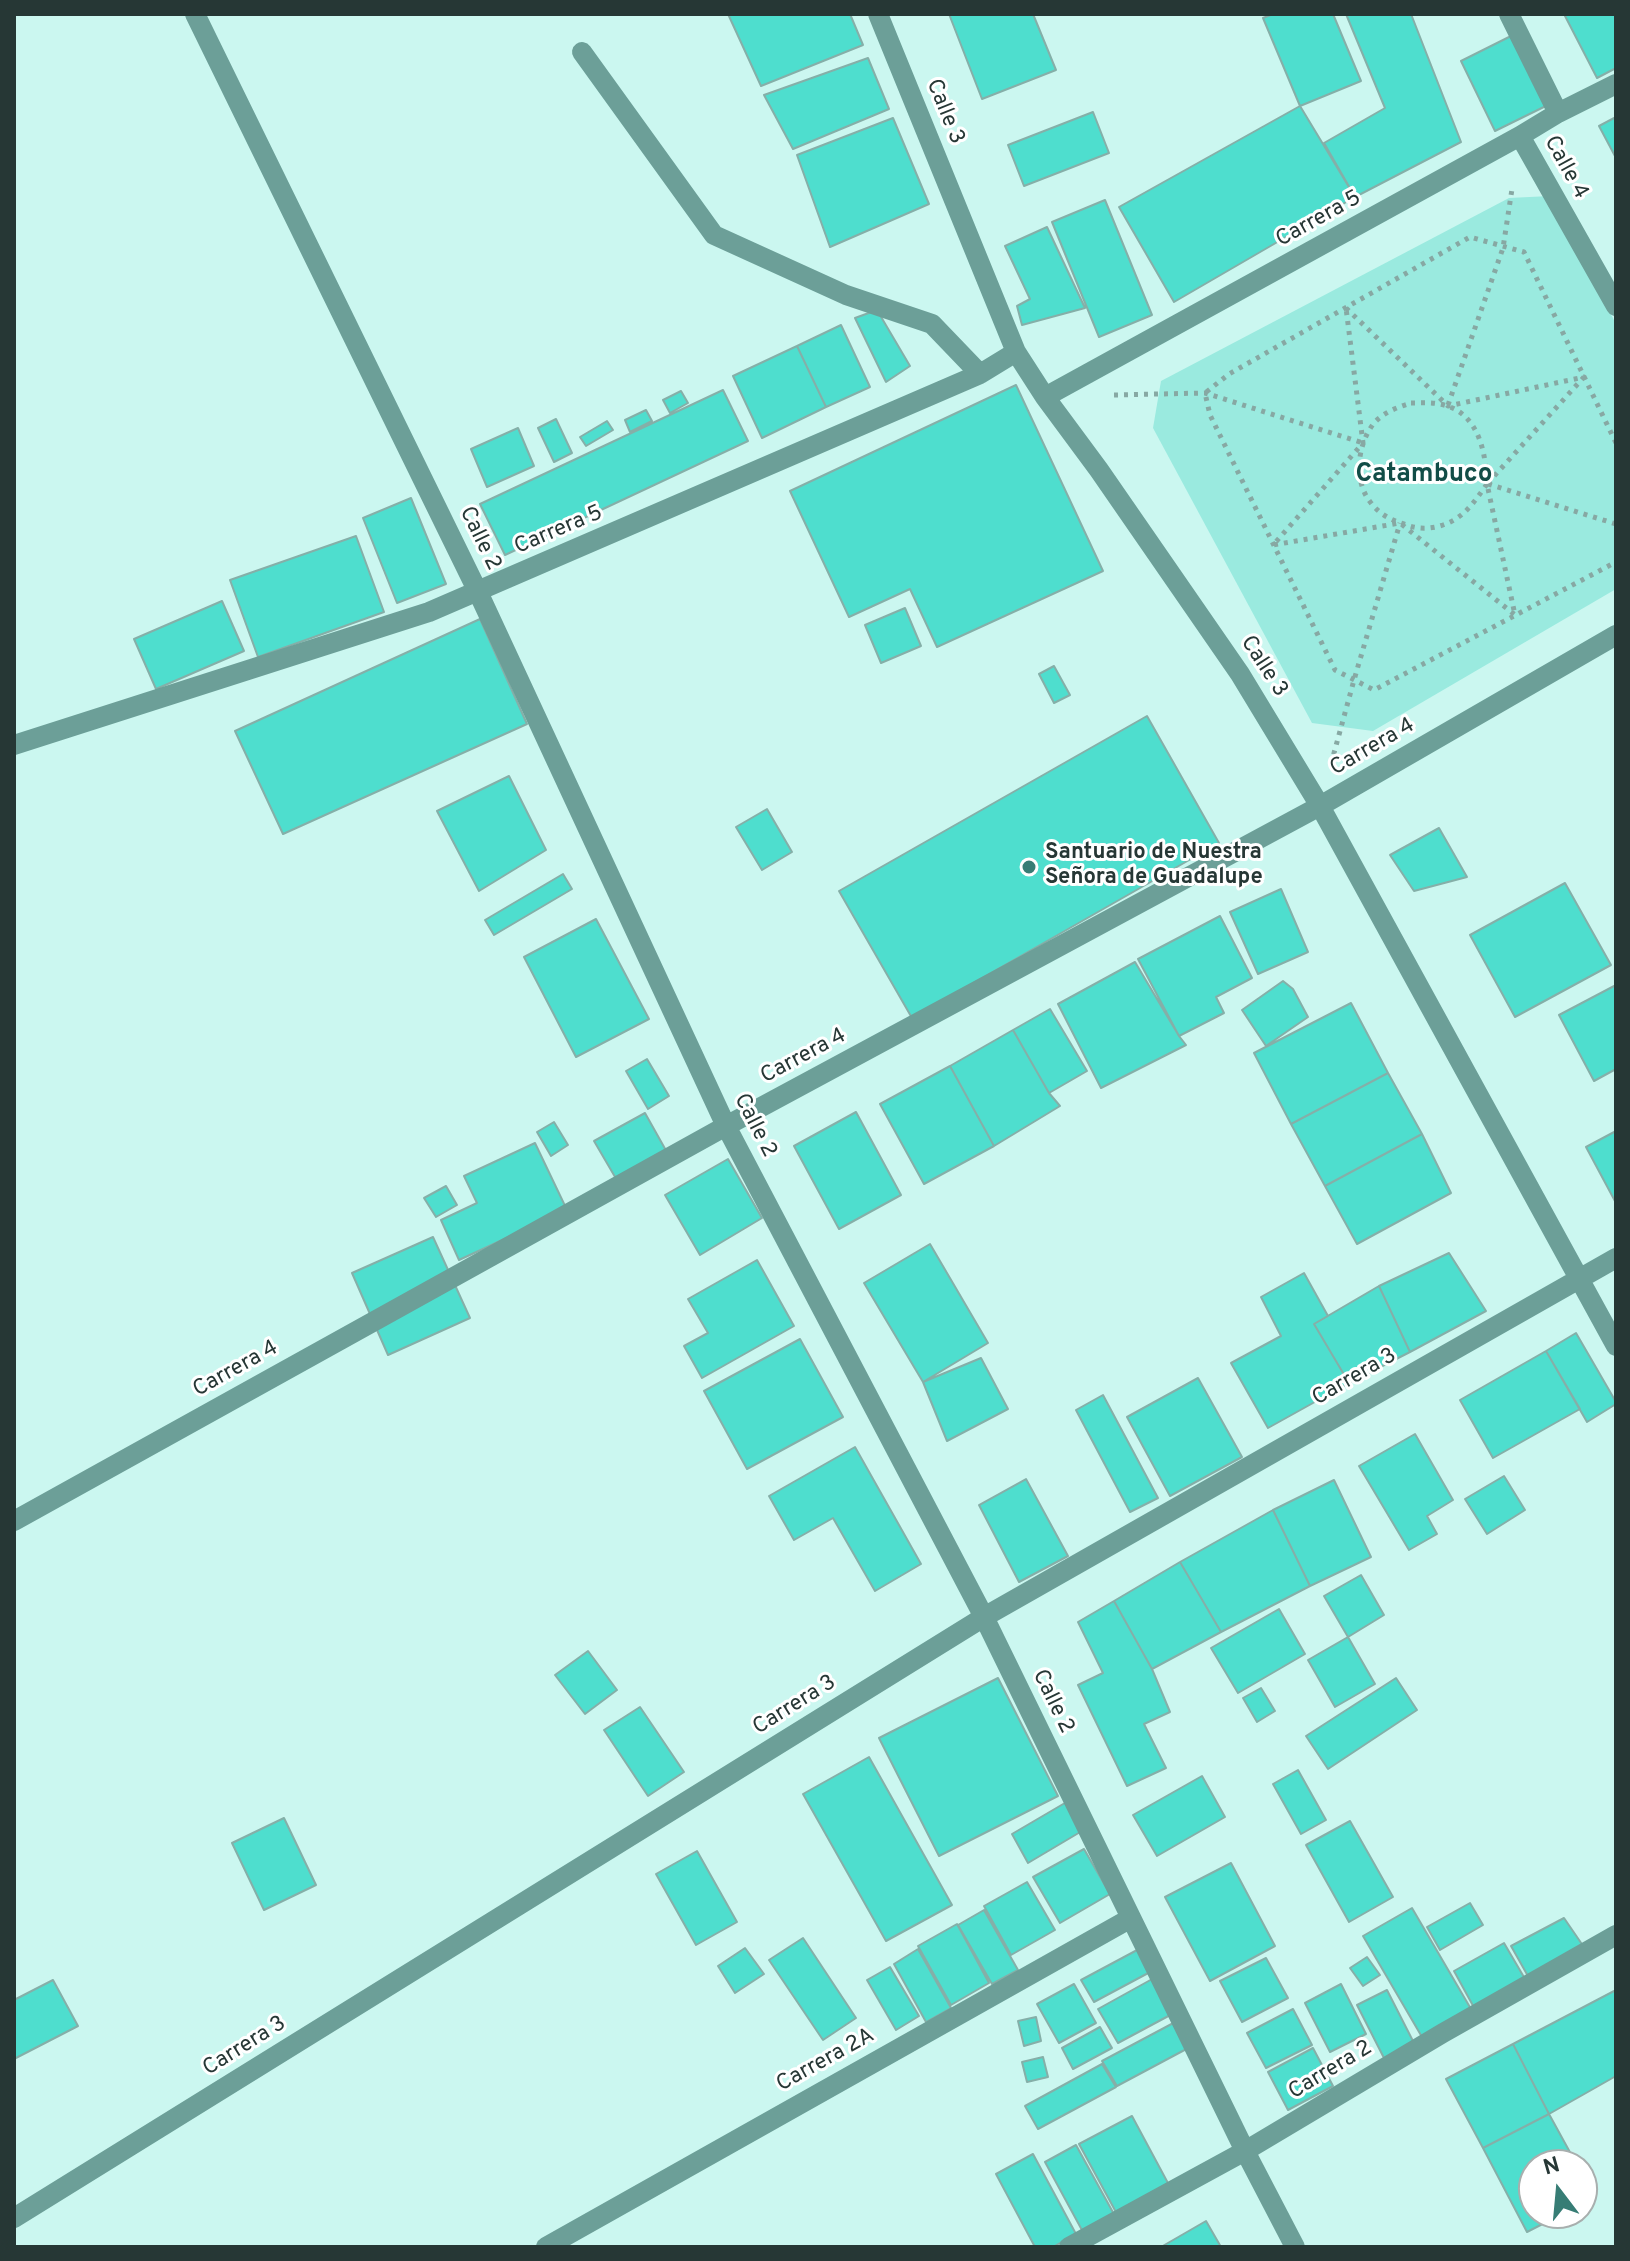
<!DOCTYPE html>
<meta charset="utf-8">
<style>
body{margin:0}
#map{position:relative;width:1630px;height:2261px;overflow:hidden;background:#cbf7f0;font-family:Overpass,sans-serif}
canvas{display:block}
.frame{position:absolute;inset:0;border:16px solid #263735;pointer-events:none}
.north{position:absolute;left:1518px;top:2149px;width:80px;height:80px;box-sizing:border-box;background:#fff;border:2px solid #a8afae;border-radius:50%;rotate:344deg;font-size:22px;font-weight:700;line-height:32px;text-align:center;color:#263735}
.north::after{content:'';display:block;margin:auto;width:28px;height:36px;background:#377d75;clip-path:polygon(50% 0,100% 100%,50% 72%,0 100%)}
</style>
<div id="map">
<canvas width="1630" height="2261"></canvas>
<div class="frame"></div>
<div class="north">N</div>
</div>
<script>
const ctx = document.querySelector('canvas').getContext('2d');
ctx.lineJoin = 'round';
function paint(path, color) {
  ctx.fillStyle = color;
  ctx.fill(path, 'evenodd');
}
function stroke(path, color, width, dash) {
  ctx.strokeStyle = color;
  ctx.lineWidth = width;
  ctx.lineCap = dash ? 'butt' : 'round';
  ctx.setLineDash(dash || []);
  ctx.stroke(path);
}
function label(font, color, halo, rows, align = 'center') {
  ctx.font = font + ' Overpass,sans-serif';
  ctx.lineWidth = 6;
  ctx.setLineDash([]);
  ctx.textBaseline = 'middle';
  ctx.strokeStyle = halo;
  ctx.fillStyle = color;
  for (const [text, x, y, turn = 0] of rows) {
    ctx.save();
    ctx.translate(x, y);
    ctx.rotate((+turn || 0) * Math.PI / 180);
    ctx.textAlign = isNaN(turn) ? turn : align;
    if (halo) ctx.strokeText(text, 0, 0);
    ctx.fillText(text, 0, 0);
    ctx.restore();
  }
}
paint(new Path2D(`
 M1550 196 1616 324V589L1373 731 1312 723 1153 428 1161 381 1509 198Z`), '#9aeadf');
const building = new Path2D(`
 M728 14H850L863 45 761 86Z
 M949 14H1033L1056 70 982 99Z
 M1273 14H1333L1361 81 1300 106 1263 18Z
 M1346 14H1411L1461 142 1355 197 1324 143 1385 108Z
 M1564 14H1616V68L1597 78Z
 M1523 30 1558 100 1495 131 1461 61Z
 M868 58 889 109 793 149 764 95Z
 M1300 106 1355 197 1174 302 1119 207Z
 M1093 112 1109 153 1024 186 1008 145Z
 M1616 117V158L1599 126Z
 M893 118 929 204 830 247 797 155Z
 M1105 200 1152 315 1099 337 1052 222Z
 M1047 227 1085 308 1022 325 1017 306 1030 299 1005 246Z
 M877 310 910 366 886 382 855 318Z
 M841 325 870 387 826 407 797 346Z
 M797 346 826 407 762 438 733 376Z
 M1016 385 1103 571 937 647 910 589 849 617 790 491Z
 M723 390 748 441 505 555 480 504Z
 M681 391 688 403 670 413 663 400Z
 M646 410 652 421 630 432 625 420Z
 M556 419 572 453 554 462 538 428Z
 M607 421 613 430 586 446 580 437Z
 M518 428 534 466 487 487 471 449Z
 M411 498 446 584 397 603 363 518Z
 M356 536 384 612 258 657 230 580Z
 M222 601 244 651 156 689 134 639Z
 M905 608 921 646 881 663 865 625Z
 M480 619 527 724 283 834 235 731Z
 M1054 666 1070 695 1054 703 1039 674Z
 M1147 716 1219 843 912 1018 839 891Z
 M509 776 546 850 479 891 437 811Z
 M767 809 792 852 762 870 736 827Z
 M1439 828 1467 877 1414 891 1390 855Z
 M563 874 572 889 494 935 485 920Z
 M1565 883 1611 965 1515 1017 1470 935Z
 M1281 889 1308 952 1258 974 1230 912Z
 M1220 916 1252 978 1216 997 1224 1013 1179 1036 1138 959Z
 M596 919 649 1019 576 1057 524 957Z
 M1135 962 1179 1036 1186 1045 1101 1088 1058 1004Z
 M1283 981 1293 989 1308 1017 1266 1046 1242 1010Z
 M1616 985V1069L1594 1081 1559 1015Z
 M1351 1003 1388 1073 1291 1124 1254 1053Z
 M1050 1009 1087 1071 1049 1093 1013 1030Z
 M1013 1030 1049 1093 1060 1106 994 1146 950 1066Z
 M647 1059 669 1096 648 1109 626 1071Z
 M950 1066 994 1146 924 1184 880 1104Z
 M1388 1073 1422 1134 1325 1186 1291 1124Z
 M856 1112 901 1195 839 1229 794 1146Z
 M645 1113 668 1154 618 1182 594 1141Z
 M554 1122 568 1145 551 1156 537 1132Z
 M1616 1131V1203L1586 1147Z
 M1422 1134 1451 1193 1357 1244 1325 1186Z
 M535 1143 567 1210 459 1260 441 1220 477 1203 464 1176Z
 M728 1159 762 1218 700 1255 665 1195Z
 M446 1186 457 1205 436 1217 424 1198Z
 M433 1237 470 1318 388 1355 352 1273Z
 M930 1244 988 1343 923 1382 864 1283Z
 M1449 1253 1486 1311 1410 1352 1379 1286Z
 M757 1260 794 1326 702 1378 684 1346 708 1333 688 1299Z
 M1304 1273 1328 1316 1314 1324 1349 1383 1268 1428 1231 1363 1281 1336 1261 1297Z
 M1379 1286 1410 1352 1349 1383 1314 1324Z
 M1576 1333 1616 1402V1404L1587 1422 1546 1351Z
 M800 1339 843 1417 747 1469 704 1391Z
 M1546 1351 1580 1409 1493 1458 1460 1400Z
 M981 1358 1008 1409 947 1441 923 1382Z
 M1198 1378 1242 1457 1170 1496 1127 1417Z
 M1103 1395 1158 1498 1130 1512 1076 1410Z
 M1415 1434 1453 1500 1427 1516 1437 1534 1409 1550 1359 1466Z
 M855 1447 921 1564 875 1591 833 1518 794 1540 769 1496Z
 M1504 1476 1525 1510 1487 1534 1465 1499Z
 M1026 1479 1068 1556 1019 1582 979 1505Z
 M1334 1480 1371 1557 1310 1586 1273 1510Z
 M1273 1510 1310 1586 1221 1632 1180 1562Z
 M1180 1562 1221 1632 1152 1669 1114 1601Z
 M1361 1575 1384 1615 1348 1637 1324 1596Z
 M1114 1601 1152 1669 1170 1712 1144 1724 1166 1768 1127 1786 1078 1685 1103 1673 1078 1622Z
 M1279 1609 1305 1654 1238 1693 1211 1648Z
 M1348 1637 1375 1684 1335 1707 1308 1660Z
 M588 1651 617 1690 585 1714 555 1675Z
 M998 1678 1058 1796 939 1856 879 1738Z
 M1396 1678 1417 1710 1328 1769 1306 1736Z
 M1261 1688 1275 1711 1257 1722 1243 1698Z
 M640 1707 684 1772 648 1796 604 1730Z
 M869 1757 952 1905 886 1941 803 1794Z
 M1298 1770 1326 1820 1301 1834 1273 1784Z
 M1202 1776 1225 1817 1157 1856 1133 1815Z
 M1070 1800 1087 1828 1028 1863 1012 1834Z
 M284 1818 316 1885 264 1910 232 1843Z
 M1350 1821 1393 1897 1349 1922 1306 1845Z
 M1084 1849 1110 1894 1060 1923 1033 1877Z
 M697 1851 737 1922 696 1945 656 1874Z
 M1231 1863 1275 1946 1210 1981 1165 1897Z
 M1027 1882 1055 1930 1011 1955 984 1906Z
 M1470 1903 1483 1925 1440 1950 1427 1927Z
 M1412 1908 1471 2009 1422 2037 1363 1936Z
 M984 1910 1018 1970 992 1984 958 1925Z
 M1564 1918 1588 1953 1533 1985 1511 1946Z
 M957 1924 989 1983 951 2005 918 1946Z
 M803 1938 856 2018 823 2040 769 1960Z
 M1504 1943 1528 1984 1477 2013 1454 1971Z
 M745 1948 764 1974 735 1993 718 1966Z
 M918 1949 951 2008 926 2022 894 1964Z
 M1139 1949 1152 1971 1094 2002 1081 1980Z
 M1367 1957 1380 1975 1363 1986 1350 1968Z
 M1266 1958 1288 1998 1242 2022 1220 1981Z
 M890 1967 919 2016 896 2030 867 1980Z
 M1154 1978 1174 2013 1118 2043 1098 2009Z
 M53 1980 78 2026 14 2059V2000Z
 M1074 1984 1096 2023 1059 2043 1037 2004Z
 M1341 1984 1366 2034 1330 2052 1305 2003Z
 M1387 1990 1415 2045 1385 2060 1357 2005Z
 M1616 1990V2076L1549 2114 1513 2044Z
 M1293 2009 1312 2045 1266 2068 1247 2033Z
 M1036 2017 1041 2041 1024 2046 1018 2021Z
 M1179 2020 1192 2046 1117 2086 1102 2061Z
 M1100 2027 1112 2048 1073 2069 1062 2048Z
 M1513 2044 1549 2114 1483 2148 1446 2079Z
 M1313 2048 1333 2086 1288 2110 1268 2072Z
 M1043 2057 1048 2077 1027 2082 1022 2062Z
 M1102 2064 1116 2087 1038 2129 1025 2106Z
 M1549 2114 1577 2165H1534V2213H1564L1527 2232 1483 2148Z
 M1132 2116 1169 2185 1117 2214 1079 2144Z
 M1076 2145 1115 2216 1083 2232 1045 2162Z
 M1033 2154 1076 2234 1053 2247H1035L996 2174Z
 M1582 2175 1594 2197 1582 2204Z
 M1206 2221 1221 2247H1161Z`);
paint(building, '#4edece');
stroke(building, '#85afa8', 2);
stroke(new Path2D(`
 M1346 308 1448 406 1584 377 1487 484 1515 615 1400 523 1273 545 1363 443Z
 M1114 395 1205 393 1363 443
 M1411 403C1422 403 1433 402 1444 405 1479 414 1486 453 1487 484 1477 498 1469 511 1454 520 1440 528 1422 531 1407 525 1393 521 1380 515 1371 503 1353 481 1357 445 1374 423 1384 412 1398 407 1411 403Z
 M1448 405 1503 248 1512 189
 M1616 443 1524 252 1470 237 1229 374 1205 393 1210 415 1335 670 1374 690 1616 562
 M1488 484 1616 524
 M1331 764 1354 680 1400 523`), '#87a8a3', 5, [4, 6]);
stroke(new Path2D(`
 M195 14 478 592 726 1126 984 1617 1245 2151 1295 2247
 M878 14 1016 352 1045 397 1099 470 1240 674 1320 806 1616 1346
 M1509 14 1558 113
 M582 52 714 235 846 295 932 324 980 374
 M1520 136 1616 306
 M1045 397 1520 136 1558 113 1616 84
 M14 745 429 612 980 374 1016 352
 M14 1521 726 1126 1320 806 1616 635
 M14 2218 984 1617 1616 1258
 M546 2247 1131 1918
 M1069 2247 1245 2151 1443 2033 1616 1935`), '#6c9f98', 20);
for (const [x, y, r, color] of [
 [1029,867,8,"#377d75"]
]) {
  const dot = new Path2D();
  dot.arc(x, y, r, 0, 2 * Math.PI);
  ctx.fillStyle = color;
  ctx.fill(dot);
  stroke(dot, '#fff', 3);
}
label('22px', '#263735', '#fff', [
 ["Calle 3",944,112,68],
 ["Calle 4",1565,168,61],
 ["Carrera 5",1319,220,-29],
 ["Carrera 5",559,531,-23],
 ["Calle 2",479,539,64],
 ["Calle 3",1263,667,57],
 ["Carrera 4",1373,748,-30],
 ["Carrera 4",804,1057,-28],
 ["Calle 2",754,1126,63],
 ["Carrera 4",236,1370,-29],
 ["Carrera 3",1355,1378,-30],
 ["Calle 2",1052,1702,64],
 ["Carrera 3",795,1706,-32],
 ["Carrera 3",245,2047,-32],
 ["Carrera 2A",826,2061,-29],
 ["Carrera 2",1331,2071,-31]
]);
label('bold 22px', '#263735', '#fff', [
 ["Santuario de Nuestra",1045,854],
 ["Señora de Guadalupe",1045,879]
], 'left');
label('bold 26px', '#124d47', '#fff', [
 ["Catambuco",1424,476]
]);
</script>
